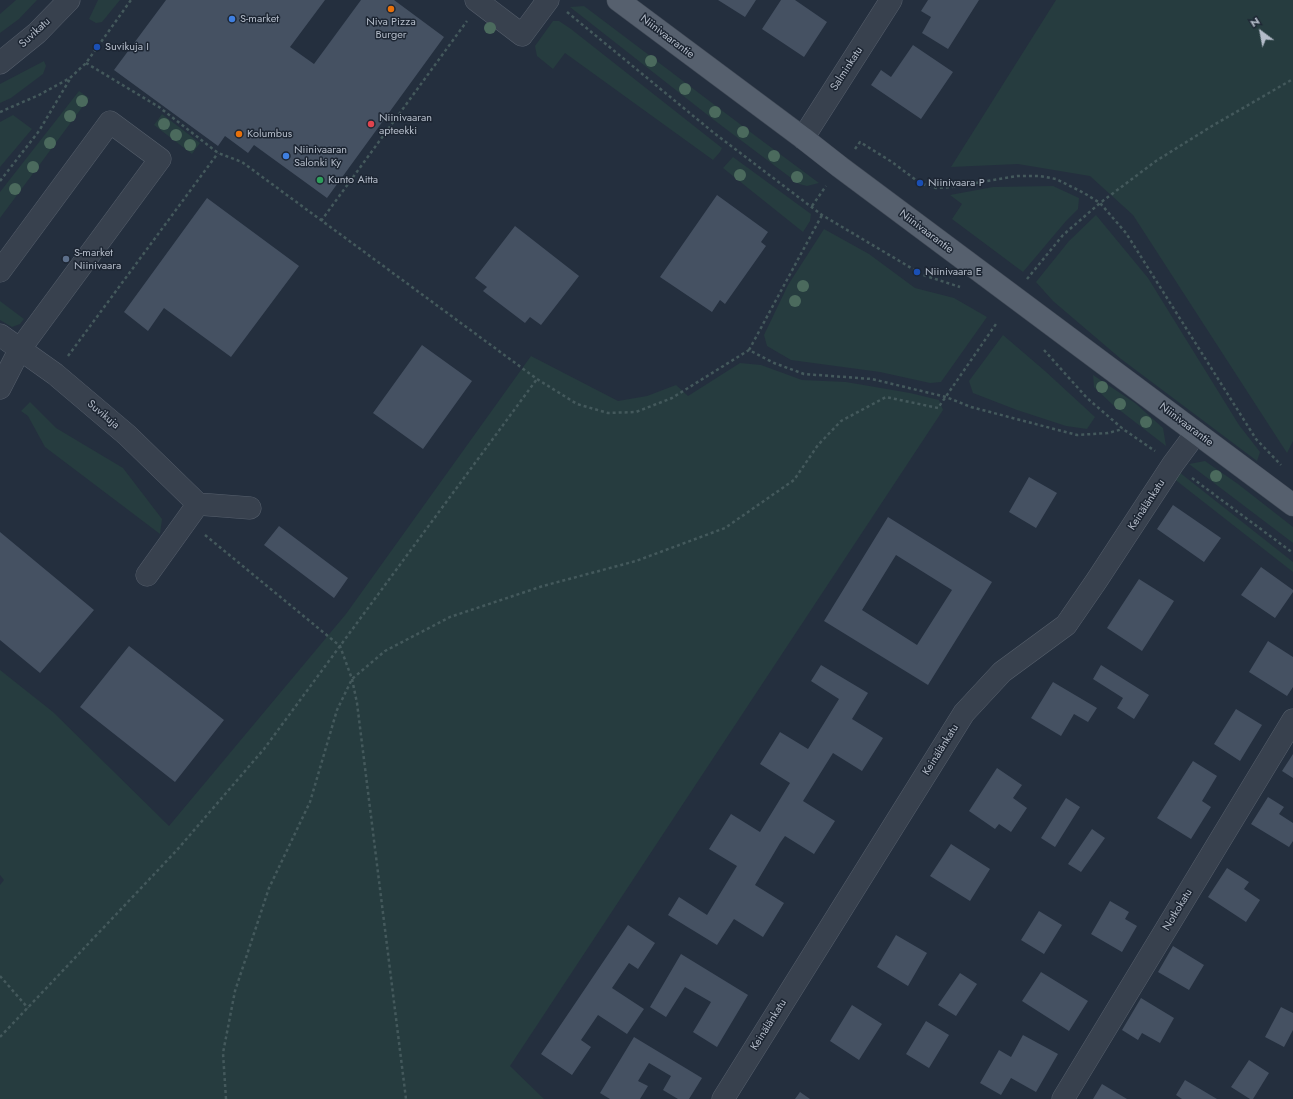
<!DOCTYPE html>
<meta charset="utf-8">
<style>
body{margin:0}
#map{position:relative;width:1293px;height:1099px;overflow:hidden;background:#242f3e;font-family:Jost,sans-serif}
canvas{display:block}
.north{position:absolute;left:1241px;top:12px;width:40px;height:40px;-webkit-text-stroke:3px #1d2633;paint-order:stroke;rotate:328deg;font-size:11px;font-weight:700;line-height:16px;text-align:center;color:#b4bcc9}
.north::after{content:'';display:block;margin:auto;width:14px;height:18px;background:#b4bcc9;clip-path:polygon(50% 0,100% 100%,50% 72%,0 100%)}
</style>
<div id="map">
<canvas width="1293" height="1099"></canvas>
<div class="north">N</div>
</div>
<script>
const ctx = document.querySelector('canvas').getContext('2d');
ctx.lineJoin = 'round';
function paint(path, color) {
  ctx.fillStyle = color;
  ctx.fill(path, 'evenodd');
}
function stroke(path, color, width, dash) {
  ctx.strokeStyle = color;
  ctx.lineWidth = width;
  ctx.lineCap = dash ? 'butt' : 'round';
  ctx.setLineDash(dash || []);
  ctx.stroke(path);
}
function label(font, color, halo, rows, align = 'center') {
  ctx.font = font + ' Jost,sans-serif';
  ctx.lineWidth = 3;
  ctx.setLineDash([]);
  ctx.textBaseline = 'middle';
  ctx.strokeStyle = halo;
  ctx.fillStyle = color;
  for (const [text, x, y, turn = 0] of rows) {
    ctx.save();
    ctx.translate(x, y);
    ctx.rotate((+turn || 0) * Math.PI / 180);
    ctx.textAlign = isNaN(turn) ? turn : align;
    if (halo) ctx.strokeText(text, 0, 0);
    ctx.fillText(text, 0, 0);
    ctx.restore();
  }
}
paint(new Path2D(`
 M16 0H37L19 19 0 33V14Z
 M98 0H120L102 22 96 23 89 19Z
 M1056 0H1293V441L1287 453 1133 215 1090 176 1018 164 951 167Z
 M584 6C663 65 740 125 819 183L807 186 799 184 714 120 570 7Z
 M553 21H559L571 29 722 148 720 152 713 160 565 53 553 69 537 56 535 46Z
 M44 61 46 66 43 74 11 98 0 103V84Z
 M79 91 89 98 0 218V192Z
 M162 114 200 143 192 154 154 125Z
 M13 115 32 129 0 167V122Z
 M733 157 811 214 810 221 803 232 723 168Z
 M1053 186 1079 198 1078 209 1066 221 1023 272 952 219 962 204 950 195 993 187Z
 M1096 215 1148 278 1239 425 1260 452 1257 461 1121 359 1053 301 1036 282 1069 241Z
 M824 229 869 254 915 288 954 298 987 317 941 382 930 383 880 372 791 360 767 346 764 335 788 285Z
 M0 301 24 319 20 324 12 327 0 320Z
 M1003 335 1045 371 1095 417 1087 429 1066 426 1017 410 973 393 969 381Z
 M531 356 618 401 647 396 676 385 688 396 740 363 761 365 802 380 846 382 910 393 939 400 943 410 510 1066 544 1099H0V885L4 880 0 875V670L53 712 169 826 346 614Z
 M1093 375 1135 403 1163 428 1166 446 1113 405 1094 387Z
 M30 402 56 428 123 468 162 519 160 534 45 447 28 416 21 411Z
 M1205 461 1238 484 1293 527V543L1189 464Z
 M1179 472 1293 562V572L1173 478Z`), '#263c3f');
paint(new Path2D(`
 M166 0H325L290 47 314 64 361 0H394L444 37 327 198 254 145 248 153 225 136 218 146 114 70Z
 M718 0H756L745 17Z
 M781 0H795L827 22 804 57 762 29Z
 M928 0H979L948 49 922 33 931 17 921 11Z
 M913 45 953 72 921 119 871 85 881 70 891 77Z
 M717 195 768 232 761 242 766 246 725 304 720 300 712 312 660 277Z
 M207 198 299 266 231 357 164 308 148 331 124 312Z
 M515 226 579 276 541 325 530 317 525 323 483 291 487 287 475 278Z
 M422 345 472 381 423 449 373 413Z
 M1029 477 1057 493 1036 528 1009 512Z
 M1173 505 1221 538 1204 562 1157 529Z
 M888 517 992 582 928 685 824 621ZM896 555 952 590 917 645 862 610Z
 M279 526 348 578 334 598 264 545Z
 M0 532 94 610 40 673 0 640Z
 M1261 567 1293 590V592L1275 618 1241 595Z
 M1139 579 1174 601 1142 651 1107 628Z
 M1268 641 1293 657V687L1287 696 1249 672Z
 M129 646 224 720 175 782 80 707Z
 M821 665 868 693 852 719 883 738 862 771 833 753 803 801 835 821 814 854 785 836 780 843 755 885 784 903 763 937 734 919 717 945 668 915 679 897 707 915 737 866 709 849 731 814 760 832 790 783 760 764 780 732 808 749 839 699 811 681Z
 M1101 665 1149 695 1134 719 1117 708 1123 698 1093 679Z
 M1053 682 1097 708 1088 722 1074 714 1061 736 1031 718Z
 M1236 709 1262 725 1240 761 1214 744Z
 M1293 754V778L1282 771Z
 M1193 761 1217 776 1202 801 1211 807 1191 839 1157 818Z
 M997 768 1022 785 1013 798 1027 808 1011 832 999 824 995 829 969 811Z
 M1268 797 1284 807 1279 814 1293 823V841L1289 847 1251 824Z
 M1066 798 1080 807 1055 847 1041 838Z
 M1092 829 1105 838 1081 872 1068 864Z
 M951 844 990 869 970 901 930 876Z
 M1227 868 1249 882 1244 889 1260 900 1246 922 1208 897Z
 M1110 901 1129 912 1125 919 1137 926 1122 952 1091 934Z
 M1039 911 1062 925 1044 954 1021 940Z
 M628 925 655 943 638 969 629 963 612 988 644 1009 627 1034 598 1015 581 1040 591 1047 572 1075 541 1054Z
 M896 935 927 953 908 986 877 967Z
 M1173 946 1204 965 1189 990 1158 972Z
 M681 954 748 995 717 1047 693 1032 711 1002 685 987 666 1017 650 1007Z
 M1041 972 1088 1001 1069 1031 1022 1001Z
 M960 973 977 984 956 1016 938 1005Z
 M1141 998 1174 1018 1160 1043 1142 1033 1138 1040 1122 1030Z
 M852 1005 882 1024 859 1060 830 1041Z
 M1281 1007 1293 1013V1030L1284 1047 1265 1037Z
 M926 1021 949 1035 929 1068 906 1054Z
 M1023 1035 1058 1054 1036 1092 1011 1078 1001 1095 980 1083 999 1050 1011 1057Z
 M634 1037 702 1078 689 1099H678L663 1090 671 1076 649 1063 638 1081 648 1086 640 1099H610L600 1093Z
 M1249 1060 1269 1073 1253 1099H1250L1231 1087Z
 M1185 1080 1217 1099H1182L1176 1095Z
 M1102 1084 1127 1099H1093Z
 M800 1092 810 1099H795Z`), '#455162');
const minor = new Path2D(`
 M476 0 522 35 548 0
 M0 63 37 33 69 0
 M803 138 891 0
 M0 271 110 122 160 159 20 349 0 388
 M0 335 55 374 127 435 198 504
 M198 504 250 508
 M147 575 198 504
 M723 1099 964 713 1002 672 1066 625 1097 580 1173 464 1196 433
 M1063 1099 1293 720`);
const major = new Path2D(`
 M618 0 803 138 840 167 1293 505`);
stroke(minor, '#565f6c', 23);
stroke(major, '#414a57', 23);
stroke(new Path2D(`
 M567 12 714 133 822 215 923 275 960 287
 M86 63 159 107 218 153 242 162 537 379 577 404 608 413 636 412 672 398 749 350 774 363 804 374 872 379 946 397 971 407 1077 435 1108 433 1123 429
 M0 112 39 95 70 78 86 63 131 0
 M855 149 860 142 892 162 920 183 936 188 952 187 1017 176H1040L1056 179 1084 193 1100 203 1126 233 1256 439 1281 465
 M0 181 39 131 70 79
 M812 206 826 186
 M321 221 467 21
 M1027 279 1063 235 1100 203 1156 161 1212 126 1293 79
 M749 350 822 215
 M1044 350 1087 398 1123 429 1155 451
 M68 356 218 153
 M1192 478 1293 553
 M205 535 340 646 352 679 357 703 406 1099
 M0 976 28 1008
 M0 1037 177 850 264 749 537 379
 M226 1099 223 1053 235 991 269 888 310 802 337 710 352 679 385 651 450 617 543 586 636 561 725 528 794 480 818 445 841 421 886 397 938 408 996 324`), '#44595c', 2.5, [3, 3]);
stroke(minor, '#38414e', 22);
stroke(major, '#56606e', 22);
ctx.fillStyle = '#4b6a5d';
for (const [x, y] of [
 [490,28],
 [651,61],
 [685,89],
 [82,101],
 [715,112],
 [70,116],
 [164,124],
 [743,132],
 [176,135],
 [50,143],
 [190,145],
 [774,156],
 [33,167],
 [740,175],
 [797,177],
 [15,189],
 [803,286],
 [795,301],
 [1102,387],
 [1120,404],
 [1146,422],
 [1216,476]
]) {
  ctx.beginPath();
  ctx.arc(x, y, 6, 0, 2 * Math.PI);
  ctx.fill();
}
for (const [x, y, r, color] of [
 [391,9,4,"#e8710a"],
 [232,19,4,"#3f7fe0"],
 [97,47,4,"#1a4fb4"],
 [371,124,4,"#e0444e"],
 [239,134,4,"#e8710a"],
 [286,156,4,"#3f7fe0"],
 [320,180,4,"#2e9e5b"],
 [920,183,4,"#1a4fb4"],
 [66,259,4,"#5c6f8a"],
 [917,272,4,"#1a4fb4"]
]) {
  const dot = new Path2D();
  dot.arc(x, y, r, 0, 2 * Math.PI);
  ctx.fillStyle = color;
  ctx.fill(dot);
  stroke(dot, '#1d2633', 1.5);
}
label('11px', '#b4bcc9', '#1d2633', [
 ["S-market",240,19],
 ["Niva Pizza",391,22,"center"],
 ["Burger",391,35,"center"],
 ["Suvikuja I",105,47],
 ["Niinivaaran",379,118],
 ["apteekki",379,131],
 ["Kolumbus",247,134],
 ["Niinivaaran",294,150],
 ["Salonki Ky",294,163],
 ["Kunto Aitta",328,180],
 ["Niinivaara P",928,183],
 ["S-market",74,253],
 ["Niinivaara",74,266],
 ["Niinivaara E",925,272]
], 'left');
label('11px', '#b4bcc9', '#1d2633', [
 ["Suvikatu",35,33,-43],
 ["Niinivaarantie",667,37,37],
 ["Salminkatu",847,69,-57],
 ["Niinivaarantie",926,232,37],
 ["Suvikuja",103,415,40],
 ["Niinivaarantie",1186,425,37],
 ["Keinälänkatu",1147,505,-57],
 ["Keinälänkatu",941,750,-58],
 ["Notkokatu",1178,910,-59],
 ["Keinälänkatu",769,1025,-58]
]);
</script>
